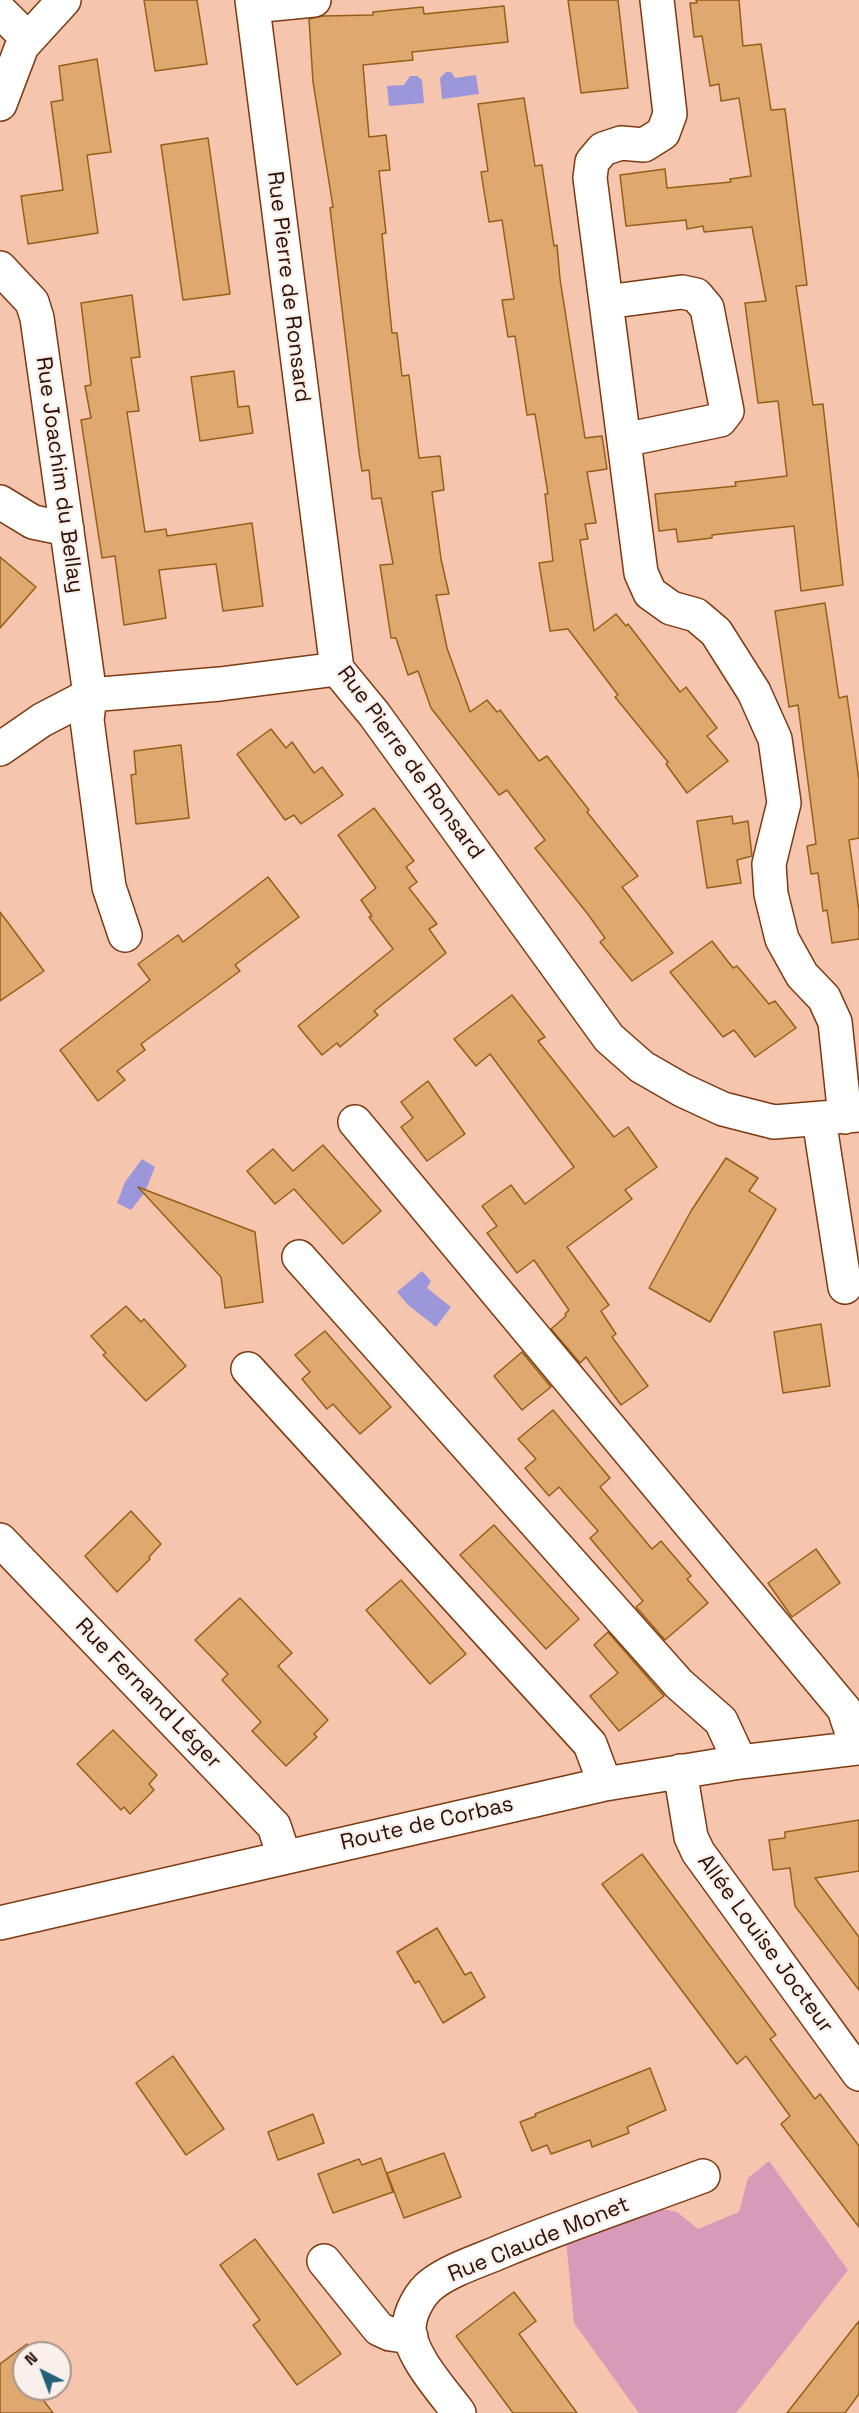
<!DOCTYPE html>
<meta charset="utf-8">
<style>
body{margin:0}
#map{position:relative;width:859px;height:2413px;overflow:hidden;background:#f6c5ae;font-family:"Space Grotesk",sans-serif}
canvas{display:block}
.north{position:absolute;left:12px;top:2341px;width:60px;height:60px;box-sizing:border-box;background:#f9f0ec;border:2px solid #a7968e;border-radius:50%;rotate:318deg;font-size:16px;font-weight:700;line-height:24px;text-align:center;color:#2c0f02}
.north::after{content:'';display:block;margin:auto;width:21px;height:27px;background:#256179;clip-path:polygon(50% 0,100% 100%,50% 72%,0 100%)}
</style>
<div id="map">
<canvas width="859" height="2413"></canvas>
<div class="north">N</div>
</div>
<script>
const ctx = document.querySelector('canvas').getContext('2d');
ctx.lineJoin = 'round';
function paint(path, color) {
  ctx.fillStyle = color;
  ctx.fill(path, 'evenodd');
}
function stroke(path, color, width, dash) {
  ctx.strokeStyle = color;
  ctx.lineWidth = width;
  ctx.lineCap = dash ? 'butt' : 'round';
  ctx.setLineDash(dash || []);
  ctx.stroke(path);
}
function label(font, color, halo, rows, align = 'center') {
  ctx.font = font + ' "Space Grotesk",sans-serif';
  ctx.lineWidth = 4.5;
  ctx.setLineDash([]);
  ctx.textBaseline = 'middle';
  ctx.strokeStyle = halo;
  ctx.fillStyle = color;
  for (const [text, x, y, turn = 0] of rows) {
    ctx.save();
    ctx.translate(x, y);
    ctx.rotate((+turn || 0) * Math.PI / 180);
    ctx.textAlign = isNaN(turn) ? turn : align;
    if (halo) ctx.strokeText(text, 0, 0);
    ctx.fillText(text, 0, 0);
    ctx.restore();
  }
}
paint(new Path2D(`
 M769 2161 848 2270 736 2413H639L574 2323 566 2240 652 2207 677 2212 698 2229 739 2212 748 2178Z`), '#d89ab9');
paint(new Path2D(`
 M446 72H451L455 78 476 75 479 94 442 99 440 78Z
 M410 76H417L422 80 424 103 389 106 387 86 404 85Z
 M142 1159 155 1167 145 1192 131 1210 117 1203 125 1182Z
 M422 1271 431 1281 427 1288 451 1307 436 1327 408 1305 397 1292Z`), '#9c96da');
const building = new Path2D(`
 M144 0H197L207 64 155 71Z
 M568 0H618L628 88 581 93Z
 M696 0H739L743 46 761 44 771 110 785 109 807 285 796 286 813 405 823 404 843 585 801 591 794 526 712 535V538L678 542 676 529 659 531 655 494 736 486 735 482 787 476 778 401 758 403 749 335 745 303 766 301 752 227 704 232 703 226 687 229 686 220 626 226 620 175 665 169 667 188 731 182 730 179 751 176 739 98 721 101 719 84 710 86 702 36 694 37 690 3H697Z
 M504 6 508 42 412 52 413 60 363 65 369 137 386 135 390 170 379 171 386 233 382 234 392 333H397L402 376 409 375 419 458 440 456 444 490 432 492 441 559 449 594 436 595 447 648 470 712 487 700 497 712 500 710 539 761 547 756 589 810 587 812 638 876 622 887 673 953 632 981 600 942 605 938 587 913 535 848 545 840 507 790 499 795 431 708 418 671 408 675 396 638H391L380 565 393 564 381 498 372 499 369 470 362 471 359 452 330 208 333 207 313 82 309 19 322 16 373 15V12L423 7 424 14Z
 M97 59 111 152 87 155 98 233 28 244 21 196 63 190 51 102 63 100 59 66Z
 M524 98 535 166 542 165 554 246 557 245 560 279 585 438 602 436 607 469 587 472 596 523 585 524 588 539 580 540 594 631 616 614 626 626 628 624 680 692 686 687 717 728 707 736 728 761 687 793 666 764 668 762 615 697 618 695 568 629 550 631 539 563 553 561 545 494H548L535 414 527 415 515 336 508 337 502 300 514 299 502 220 489 222 481 172 488 171 478 104Z
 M208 138 230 294 183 300 161 145Z
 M132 295 140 357 131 358 139 411 127 412 145 532 166 529 167 536 252 523 263 606 223 611 216 564 159 570 166 618 124 625 115 556 102 558 81 420 91 418 85 386 91 385 81 303Z
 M234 371 238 407 249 406 253 433 200 441 191 377Z
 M0 557 36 587 0 628Z
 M825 603 839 698 847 696 859 780V838L849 840 859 911V939L832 943 827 910 823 911 818 873 811 874 807 846 816 844 798 705 789 707 775 611Z
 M271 729 286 748 292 742 314 773 322 767 343 795 301 824 294 815 285 820 237 754Z
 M181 745 189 818 136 824 131 775 136 774 134 751Z
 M374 808 414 861 406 867 417 882 409 888 437 924 429 929 446 953 374 1011 378 1015 340 1047 337 1043 322 1055 298 1026 393 949 369 917 372 916 361 900 376 888 338 835Z
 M732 816 733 824 748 821 752 856 737 860 741 883 707 888 697 821Z
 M268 877 299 917 235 965 240 971 141 1044 145 1050 117 1071 125 1080 98 1101 60 1050 150 980 138 964 178 935 183 942Z
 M0 912 44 971 0 1001Z
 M712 941 733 968 737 966 769 1004 775 1001 796 1028 755 1057 734 1030 723 1037 670 972Z
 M512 995 545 1037 538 1041 614 1137 628 1127 657 1167 625 1190 632 1199 567 1247 609 1305 601 1311 616 1334 612 1337 648 1386 621 1405 586 1357 580 1363 551 1329 566 1316 565 1314 569 1310 534 1260 517 1273 487 1233 497 1226 482 1206 511 1185 525 1204 574 1167 490 1054 476 1066 454 1039Z
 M428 1081 465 1134 427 1161 401 1127 413 1118 401 1102Z
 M323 1145 381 1211 343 1244 294 1189 275 1204 247 1171 273 1149 293 1171Z
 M726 1158 758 1178 749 1191 776 1209 710 1322 649 1288 691 1211Z
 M138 1187 255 1232 263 1302 225 1308 221 1277Z
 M126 1306 141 1322 144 1319 186 1366 146 1401 103 1355 106 1353 91 1336Z
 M821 1324 830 1386 783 1393 774 1332Z
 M325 1331 391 1407 360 1434 333 1404 327 1409 302 1379 310 1372 295 1355Z
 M522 1352 551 1387 522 1410 494 1376Z
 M553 1410 610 1478 600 1487 652 1549 661 1541 691 1576 687 1579 708 1603 665 1640 636 1607 643 1601 590 1538 598 1531 559 1487 549 1496 525 1468 536 1459 518 1439Z
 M131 1511 161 1544 149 1557 150 1559 117 1592 85 1556Z
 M494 1525 579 1619 546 1649 460 1555Z
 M816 1549 840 1583 792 1617 768 1583Z
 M401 1580 466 1654 430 1684 366 1610Z
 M240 1598 292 1653 278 1666 328 1720 314 1734 317 1737 286 1766 252 1731 261 1722 222 1680 228 1674 195 1640Z
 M608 1632 664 1696 619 1731 590 1696 618 1673 594 1645Z
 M113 1730 157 1775 149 1784 154 1790 130 1814 124 1807 121 1810 77 1764Z
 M859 1820V1871L815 1878 859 1937V1990L795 1906 790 1868 773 1870 769 1840 785 1838V1832Z
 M642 1854 776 2035 770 2039 815 2099 820 2094 859 2146V2227L781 2124 790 2116 746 2056 737 2064 602 1884Z
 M437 1928 465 1975 471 1972 485 1997 443 2023 419 1981 415 1983 397 1952Z
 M173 2056 224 2129 186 2155 136 2083Z
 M650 2068 666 2110 627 2127 629 2133 592 2147 590 2140 551 2154 547 2145 532 2151 520 2122 536 2116 535 2114Z
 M313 2114 324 2143 278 2160 268 2132Z
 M444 2153 461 2197 404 2218 387 2173Z
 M381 2158 393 2192 333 2213 318 2174 359 2159 362 2165Z
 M255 2239 341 2354 297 2385 253 2325 260 2320 220 2265Z
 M514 2292 536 2321 519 2334 577 2413H513L456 2336Z
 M859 2321V2394L845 2413H787Z
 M27 2344 34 2353H24V2389H51L41 2397 53 2413H0V2364Z`);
paint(building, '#dfa86e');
stroke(building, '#955f18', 1.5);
const minor = new Path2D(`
 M252 0 337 669 374 714 609 1038 642 1067 682 1090 723 1109 774 1122 859 1115
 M657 0 670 114 663 133 644 145 621 143 603 149 592 162 590 178 641 573 650 593 671 608 696 615 716 632 754 692 775 739 784 803 769 864 771 894 782 939 802 975 824 998 835 1022 845 1117
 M253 6 314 0
 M0 11 28 39
 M0 104 22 46 64 0
 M0 268 32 302 37 318 90 695 87 720 109 887 125 935
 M606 302 682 292 696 295 707 308 727 411 720 420 624 440
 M0 502 33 522 67 529
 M0 749 42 720 90 695 220 684 337 669
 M819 1119 845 1287
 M355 1122 844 1709 857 1748
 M299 1257 679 1684 721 1721 740 1762
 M248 1369 590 1744 605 1784
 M0 1540 274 1826 284 1856
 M680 1771 691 1837 698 1852 859 2074
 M0 1923 605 1784 740 1762 859 1748
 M324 2261 379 2329 390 2334 411 2337
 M459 2413C443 2391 409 2355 409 2327 410 2312 420 2293 432 2284 452 2269 479 2261 502 2251 568 2224 636 2201 703 2176`);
stroke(minor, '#7d3a10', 36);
stroke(minor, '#fff', 33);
label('22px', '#2c0f02', '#f9f0ec', [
 ["Rue Pierre de Ronsard",288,287,83],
 ["Rue Joachim du Bellay",59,475,82],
 ["Rue Pierre de Ronsard",410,763,54],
 ["Rue Fernand Léger",148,1694,46],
 ["Route de Corbas",427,1824,-13],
 ["Allée Louise Jocteur",765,1944,54],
 ["Rue Claude Monet",539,2240,-22]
]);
</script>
